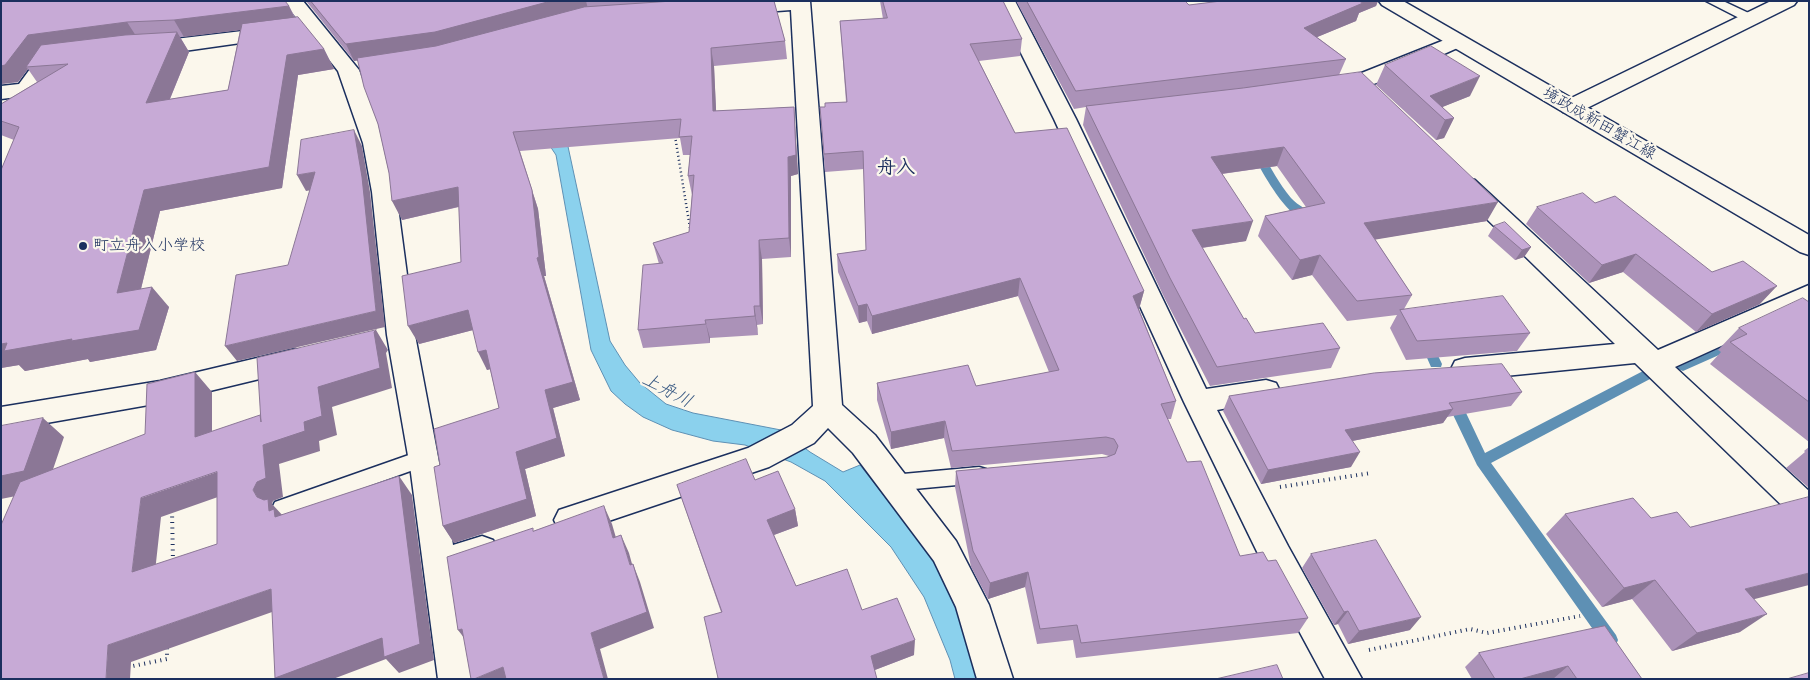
<!DOCTYPE html>
<meta charset="utf-8">
<style>
body{margin:0}
#map{position:relative;width:1810px;height:680px;overflow:hidden;background:#fbf7ec;font-family:Sriracha,sans-serif}
canvas{display:block}
.frame{position:absolute;inset:0;border:2px solid #1b2f5e;pointer-events:none}
</style>
<div id="map">
<canvas width="1810" height="680"></canvas>
<div class="frame"></div>
</div>
<script>
const ctx = document.querySelector('canvas').getContext('2d');
ctx.lineJoin = 'round';
function paint(path, color) {
  ctx.fillStyle = color;
  ctx.fill(path, 'evenodd');
}
function stroke(path, color, width, dash) {
  ctx.strokeStyle = color;
  ctx.lineWidth = width;
  ctx.lineCap = dash ? 'butt' : 'round';
  ctx.setLineDash(dash || []);
  ctx.stroke(path);
}
function label(font, color, halo, rows, align = 'center') {
  ctx.font = font + ' Sriracha,"Klee One",sans-serif';
  ctx.lineWidth = 4.5;
  ctx.setLineDash([]);
  ctx.textBaseline = 'middle';
  ctx.strokeStyle = halo;
  ctx.fillStyle = color;
  for (const [text, x, y, turn = 0] of rows) {
    ctx.save();
    ctx.translate(x, y);
    ctx.rotate((+turn || 0) * Math.PI / 180);
    ctx.textAlign = isNaN(turn) ? turn : align;
    if (halo) ctx.strokeText(text, 0, 0);
    ctx.fillText(text, 0, 0);
    ctx.restore();
  }
}
const water = new Path2D(`
 M564 128 610 341 625 365 640 383 666 404 693 413 781 430 810 452 843 472 860 465 931 556 962 609 982 679H955L950 660 924 597 891 547 825 481 791 462 745 445 713 441 672 430 643 417 625 404 611 391 591 350 556 155 548 143Z`);
paint(water, '#8bd1ed');
stroke(water, '#5e90b4', 1);
paint(new Path2D(`
 M1257 151 1261 152C1271 167 1279 184 1291 198 1298 206 1310 210 1316 218L1314 221C1290 227 1262 170 1252 154Z
 M1427 339 1431 341 1442 364 1441 367H1431L1421 344 1423 341Z
 M1733 339 1737 341 1739 344 1737 347 1683 371 1678 369 1677 366 1678 363Z
 M1645 370 1650 371 1651 375 1650 379 1491 463 1616 635 1618 640 1616 645 1610 647 1604 645 1477 465 1446 400 1448 396 1453 395 1458 396 1485 453Z`), '#5e90b4');
const lane = new Path2D(`
 M1706 1H1723L1755 16 1757 19 1755 22H1747Z
 M423 450 430 452 433 458 430 464 282 517 275 514 272 508 275 502Z
 M979 467 986 469 989 475 986 481 979 483 892 491 885 489 882 483 885 477 892 475Z`);
const street = new Path2D(`
 M283 1H303L359 70 385 143 396 192 415 335 441 473 453 545 482 536 493 540 498 550 493 560 457 573 474 679H438L411 473 387 335 372 192 363 143 338 71Z
 M810 1 842 405 875 435 956 541 989 605 1013 679H977L956 607 934 561 853 453 828 428 814 443 769 467 570 534 559 530 554 520 559 510 748 448 792 425 813 406 791 10 737 14 730 12 727 8 730 4 737 2Z
 M995 1H1015L1076 119 1206 389 1266 380 1276 383 1280 391 1276 399 1217 410 1288 546 1362 679H1325L1264 566 1184 402 1054 119Z
 M1771 1H1797L1794 5 1579 112 1571 114 1563 112 1560 107 1563 102Z
 M276 27 283 29 286 33 283 37 184 51 148 53 141 51 138 47 141 43Z
 M1457 35 1464 37 1467 41 1464 45C1431 59 1358 99 1324 91L1321 86 1324 81 1354 76Z
 M60 50 67 52 70 56 67 60 55 63 34 95 1 99V86L19 84 41 54Z
 M1467 178 1475 180 1658 350 1809 285V306L1675 367 1809 491V525L1798 521 1635 363 1465 380 1455 377 1451 369 1455 361 1465 358 1615 344 1459 192 1455 186 1459 180Z
 M295 349 305 352 309 360 305 368 160 403 1 431V407L160 381Z`);
const secondary = new Path2D(`
 M1379 1H1403L1809 235V255L1800 252 1382 5Z`);
stroke(lane, '#1b2f5e', 3);
stroke(street, '#1b2f5e', 3);
stroke(secondary, '#1b2f5e', 3);
stroke(new Path2D(`
 M675 136 690 228`), '#1b2f5e', 2.5, [1, 3]);
stroke(new Path2D(`
 M1280 487 1371 473
 M172 511 173 562
 M1369 650 1470 629 1487 633 1580 616
 M128 667 167 659V645`), '#1b2f5e', 4, [1, 4.5]);
paint(lane, '#fbf7ec');
paint(street, '#fbf7ec');
paint(secondary, '#fbf7ec');
paint(new Path2D(`
 M1 1 289 6 295 17 324 49 334 69 298 75 282 188 160 211 141 289 169 307 156 350 90 362 88 359 25 371 19 365 1 368V170L14 140 1 135V104L37 82 28 69 18 82 1 84ZM240 30 228 90 170 99 189 52 180 37Z
 M306 1H774L785 41 787 59 714 66 716 111 794 107 798 174 791 176V257L762 259 763 324 757 325 758 335 710 338V343L643 348 638 330 659 264 653 243 689 232 692 194V195L688 176 690 155H683L680 138 520 151 538 209 546 276H544L580 400 553 408 565 456 525 469 536 516 454 543 443 526 440 465 499 408 490 369 487 370 473 330 419 344 461 262 459 207 402 220 389 173 378 124 358 60 354 61Z
 M880 1H1003L1022 39 1020 56 979 61 1015 133 1144 291 1139 309 1176 401 1171 419H1167L1187 462 1240 556 1268 561 1308 618 1298 633 1076 658 1073 640 1037 644 1025 587 988 599 971 567 955 487 956 471 1107 457 1109 456 1102 454 951 468 944 438 891 449 877 400V383L976 386 1049 372 1018 296 872 334 867 321 859 323 838 272 837 254 866 250 864 169 825 172 820 107H825L846 102 840 21 883 19Z
 M1016 1H1185L1189 5 1221 1H1378L1376 6 1359 13 1356 21 1317 37 1346 59 1339 75 1487 221 1375 239 1412 295 1404 309 1530 333 1517 351 1406 360 1390 328 1397 315 1347 321 1312 275 1292 280 1258 236 1265 216 1306 207 1277 166 1222 174 1246 241 1202 248 1244 319 1255 333 1340 348 1331 368 1210 386 1164 297 1083 125 1086 107 1074 109Z
 M1385 65 1470 96 1442 107 1454 118 1444 138 1436 140 1376 85Z
 M1595 203 1712 272 1760 304 1696 332 1623 272 1589 283 1526 224 1537 207Z
 M1494 226 1531 247 1524 257 1515 260 1488 236Z
 M1809 302V442L1710 364 1721 352 1718 350 1739 328Z
 M1522 392 1511 406 1447 417 1443 423 1352 441 1351 467 1261 484 1223 411 1229 396Z
 M1809 447V488L1786 468 1805 452 1804 451Z
 M755 480 795 509 798 526 774 535 796 586 862 610 914 655 875 670 718 678 721 612 677 485Z
 M1565 514 1651 518 1690 527 1754 599 1740 632 1672 651 1632 599 1602 607 1546 534Z
 M1311 554 1410 630 1348 644 1338 624 1334 625 1302 568Z
 M1605 626 1642 679H1472L1465 667 1479 653Z`), '#ab92b8');
paint(new Path2D(`
 M551 1H586L588 9 442 49 354 61 346 44Z
 M1356 1H1378L1376 6 1359 13 1356 21 1298 45 1304 28Z
 M289 6 297 23 184 37 174 20Z
 M127 22 138 39 26 67 28 69 18 82 1 84V66L28 35Z
 M177 32 189 52 160 123 146 103Z
 M711 48 714 66 717 130 713 111Z
 M324 49 334 69 298 75 282 188 160 211 135 313 117 293 144 190 287 55Z
 M1480 76 1470 96 1435 110 1430 96Z
 M794 107 798 174 791 176V257L789 238 788 157Z
 M1454 118 1444 138 1436 140 1445 120Z
 M354 130 362 146 370 192 385 327 237 361 225 346 376 311Z
 M513 132 538 209 546 276H544L580 400 553 408 565 456 525 469 536 516 454 543 443 526 516 452 545 390 537 258Z
 M1284 147 1277 166 1206 176 1211 157Z
 M315 172 324 188 306 191 297 175Z
 M458 187 466 205 402 220 392 201Z
 M1498 202 1487 221 1355 243 1364 223Z
 M1253 221 1246 241 1187 250 1192 230Z
 M759 240 762 259 763 324 760 306Z
 M1531 247 1524 257 1515 260 1522 250Z
 M1636 254 1623 272 1589 283 1602 265Z
 M1320 255 1312 275 1292 280 1300 260Z
 M1020 278 1018 296 872 334V316Z
 M1777 286 1760 304 1696 332 1712 314Z
 M152 287 169 307 156 350 90 362 88 359 25 371 19 365 1 368V344L72 339Z
 M1144 291 1139 309 1129 314 1133 296Z
 M867 304V321L859 323 858 306Z
 M754 306 757 325 758 335 755 316Z
 M468 310 477 329 419 344 408 326Z
 M705 320 710 338V343L706 324Z
 M376 330 388 350 386 353 392 388 332 407 337 435 319 441 320 451 279 464 283 497 273 501 272 504 285 518 291 536 257 497 253 490 263 445 304 422 318 387Z
 M486 350 495 368 487 370 478 352Z
 M195 372 212 392V456L195 437Z
 M1453 409 1443 423 1337 444 1345 430Z
 M43 418 64 437 46 490 1 499V476Z
 M945 421 944 438 891 449V432Z
 M1360 452 1351 467 1261 484 1268 470Z
 M217 472 235 491 161 517 153 590 132 572 141 498Z
 M399 476 412 495 434 660 399 673 386 659 333 679H276L275 678Z
 M604 506 612 524 621 555 613 538Z
 M795 509 798 526 771 536 767 520Z
 M621 535 629 553 637 582 630 565Z
 M633 564 640 582 654 628 600 649 608 679H604L591 633Z
 M1028 572 1025 587 988 599 990 583Z
 M1809 573V585L1720 608 1745 589Z
 M1655 580 1632 599 1602 607 1624 588Z
 M271 589 289 606 131 662 130 679H106L108 645Z
 M1348 611 1338 624 1334 625 1344 612Z
 M1767 614 1740 632 1672 651 1697 633Z
 M1421 617 1410 630 1348 644 1359 631Z
 M462 629 471 647 458 630Z
 M915 640 914 655 872 671 871 656Z
 M1568 666 1553 679H1520Z
 M503 667 512 679H474Z`), '#8b7796');
const building = new Path2D(`
 M1 1H285L289 6 174 20 127 22 28 35 5 65 1 66Z
 M311 1H551L435 32 346 44Z
 M673 1H774L785 41 711 48 713 111 794 107 796 155 788 157 789 238 759 240 760 306H754L755 316 705 320 706 324 638 330 643 265 663 263 653 243 689 232 694 175 688 176 692 136 679 137 681 119 513 132 532 190 539 257 537 258 573 382 545 390 557 438 516 452 527 499 443 526 434 467 440 465 434 429 499 408 486 350 478 352 468 310 408 326 402 276 461 262 458 187 392 201 389 173 378 124 364 87 357 58 436 46 584 7Z
 M883 1H1003L1022 39 970 44 1015 133 1067 128 1144 291 1133 296 1176 401 1161 404 1187 462 1201 461 1240 556 1263 552 1268 561 1276 560 1308 618 1081 643 1077 625 1040 629 1028 572 990 583 973 551 956 471 1107 457 1115 454 1118 446 1114 439 1106 437 952 451 945 421 891 432 877 383 968 365 976 386 1059 370 1020 278 872 316 867 304 858 306 837 254 866 250 863 151 824 154 820 107H825V103L847 102 840 21 887 18Z
 M1027 1H1185L1189 5 1221 1H1359L1363 3 1304 28 1346 59 1076 91Z
 M298 17 324 49 287 55 269 167 144 190 117 293 152 287 139 330 71 341 72 339 4 351 7 343 1 344V170L19 127 1 121V104L68 64 26 67 41 45 125 35 177 32 146 103 228 90 242 24Z
 M1431 46 1480 76 1430 96 1454 118 1445 120 1385 65Z
 M1361 72 1498 202 1364 223 1412 295 1357 301 1320 255 1300 260 1265 216 1325 203 1284 147 1211 157 1253 221 1192 230 1244 319 1246 318 1255 333 1323 323 1340 348 1217 367 1170 278 1086 106 1243 88Z
 M354 130 362 177 376 311 225 346 236 275 288 265 315 172 297 175 301 140Z
 M1583 193 1595 203 1615 196 1712 272 1743 261 1777 286 1712 314 1636 254 1602 265 1537 207Z
 M1505 222 1531 247 1522 250 1494 226Z
 M1503 296 1530 333 1417 341 1400 310Z
 M1803 298 1809 302V402L1730 342 1747 334 1739 328Z
 M376 330 374 332 380 368 318 387 322 416 304 422 305 431 263 445 266 478 257 482 253 490 257 497 264 500 268 499 269 511 274 509 275 517 399 476 420 644 384 657 382 638 275 678 271 589 108 645 106 679H1V525L20 482 145 434 147 384 195 372V437L260 415 261 422 257 358ZM217 472V544L132 572 141 498Z
 M1502 364 1522 392 1449 403 1453 409 1345 430 1360 452 1268 470 1229 396 1374 373Z
 M43 418 24 471 1 476V426Z
 M746 459 755 480 778 471 795 509 767 520 796 586 847 569 862 610 897 598 915 640 871 656 877 679H716L718 678 704 617 722 612 677 485Z
 M1809 497V573L1745 589 1767 614 1697 633 1655 580 1624 588 1565 514 1633 498 1651 518 1677 512 1690 527Z
 M604 506 613 538 621 535 630 565 633 564 647 612 591 633 604 679H506L503 667 474 679H471L462 629 458 630 447 557 533 528V531Z
 M1376 540 1421 617 1359 631 1348 611 1344 612 1311 554Z
 M1605 626 1642 679H1577L1568 666 1520 679H1495L1479 653Z
 M1277 665 1283 679H1216Z
 M1809 673V679H1787Z`);
paint(building, '#c7aad6');
stroke(building, '#8b7796', 1);
for (const [x, y, r, color] of [
 [83,246,5,"#1b2f5e"]
]) {
  const dot = new Path2D();
  dot.arc(x, y, r, 0, 2 * Math.PI);
  ctx.fillStyle = color;
  ctx.fill(dot);
  stroke(dot, '#fbf7ec', 2);
}
label('16px', '#1b2f5e', '#fbf7ec', [
 ["境政成新田蟹江線",1599,124,30]
]);
label('16px', '#1b2f5e', '#fbf7ec', [
 ["町立舟入小学校",93,246]
], 'left');
label('italic 18px', '#375882', '#fbf7ec', [
 ["上舟川",667,391,28]
]);
label('bold 19px', '#1b2f5e', '#fbf7ec', [
 ["舟入",896,168]
]);
</script>
